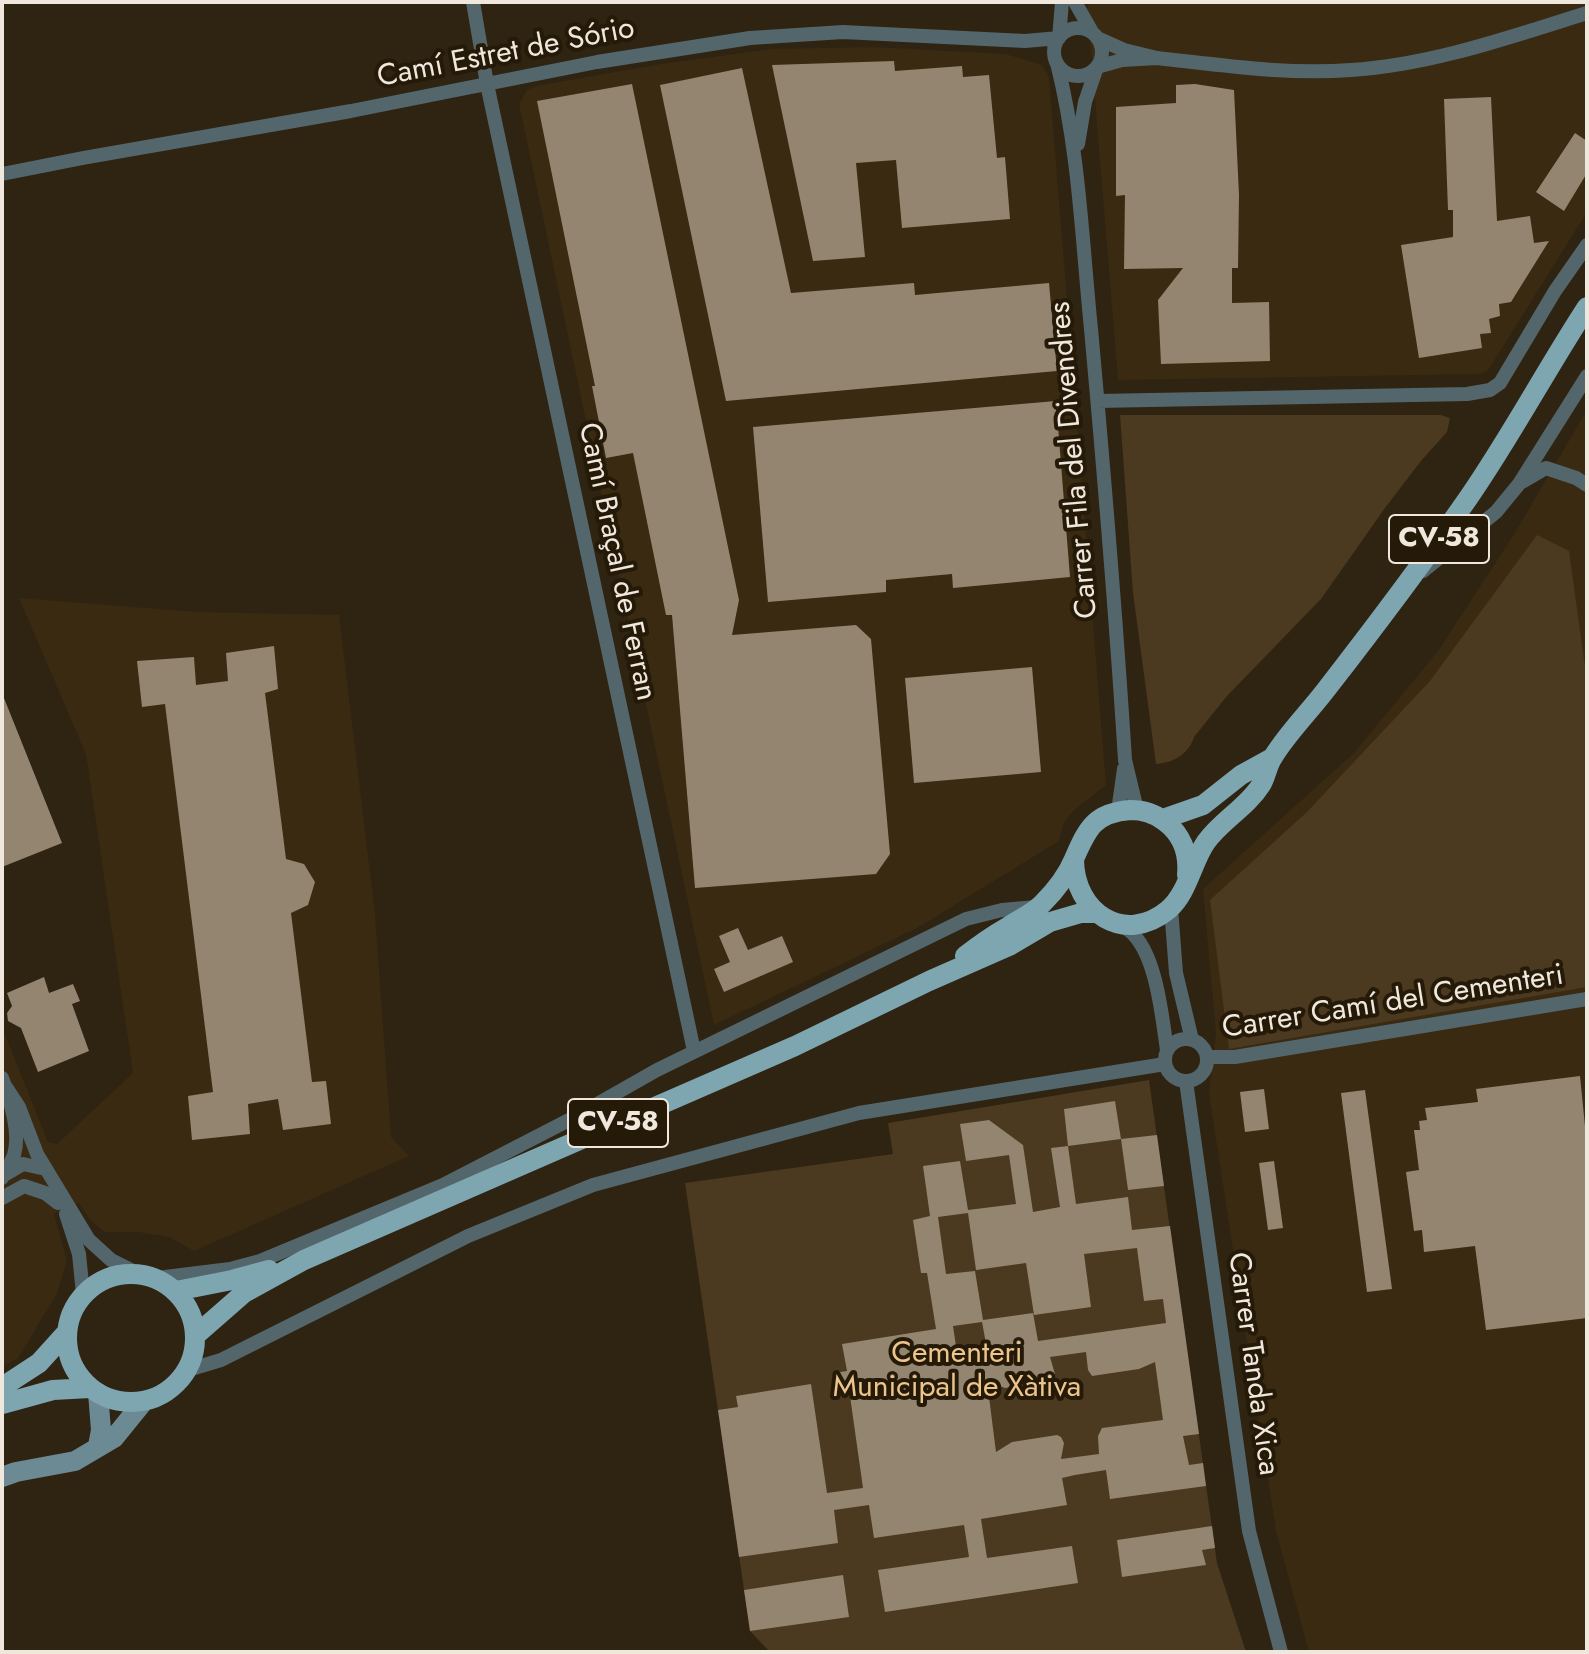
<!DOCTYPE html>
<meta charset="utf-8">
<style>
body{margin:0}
#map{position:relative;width:1589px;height:1654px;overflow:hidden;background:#2f2312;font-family:Jost,sans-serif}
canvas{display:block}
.frame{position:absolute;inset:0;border:4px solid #f0e8dd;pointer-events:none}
</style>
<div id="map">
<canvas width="1589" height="1654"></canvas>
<div class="frame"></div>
</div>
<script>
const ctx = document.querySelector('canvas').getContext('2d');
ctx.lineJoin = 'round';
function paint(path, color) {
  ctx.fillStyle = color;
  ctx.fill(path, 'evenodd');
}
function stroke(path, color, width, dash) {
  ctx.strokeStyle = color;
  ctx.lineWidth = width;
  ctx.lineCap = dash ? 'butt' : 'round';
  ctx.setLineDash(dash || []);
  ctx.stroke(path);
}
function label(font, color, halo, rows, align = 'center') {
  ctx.font = font + ' Jost,sans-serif';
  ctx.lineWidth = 8;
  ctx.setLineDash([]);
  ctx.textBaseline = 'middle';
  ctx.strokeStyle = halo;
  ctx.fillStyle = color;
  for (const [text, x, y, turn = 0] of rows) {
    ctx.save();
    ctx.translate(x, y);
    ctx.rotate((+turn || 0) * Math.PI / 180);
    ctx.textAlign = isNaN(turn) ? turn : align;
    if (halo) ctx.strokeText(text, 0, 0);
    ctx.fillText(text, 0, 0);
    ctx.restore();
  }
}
paint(new Path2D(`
 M1087 2H1587V212L1488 370 1480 374 1118 380Z
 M874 47 1006 54 1042 65 1049 77 1106 785 1074 810 1064 822 1059 841 917 928 714 1025 519 104 527 90 536 86 661 64 771 49Z
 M1587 410V1652H1309L1276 1531 1209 1093 1216 1033 1203 889 1354 753 1438 651 1513 536Z
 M19 598 197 612 339 615 375 914 391 1137 409 1156 194 1251 169 1237 138 1232H105L90 1220 79 1203 54 1214 67 1261 57 1293 18 1358 2 1367V1027L48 1142 57 1144 133 1073 86 754Z`), '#3a2a12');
paint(new Path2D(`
 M1120 415H1441L1450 418 1447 432 1421 461 1385 508 1321 599 1227 696 1194 737C1189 754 1173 763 1156 764L1133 593Z
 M1537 535 1569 551 1587 681V987L1229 1049 1210 900 1307 812 1430 681Z
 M1149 1080 1217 1563 1246 1652H770L750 1631 685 1183 893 1154 888 1123Z`), '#4b3920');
paint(new Path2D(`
 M894 61 895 71 962 66 963 77 989 75 997 158 1005 157 1010 219 902 228 896 160 856 163 865 257 813 261 772 65Z
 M742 68 791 293 914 283 915 295 1049 283 1057 371 726 401 660 85Z
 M632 84 739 600 732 635 856 625 871 639 890 854 876 874 695 888 672 615H666L633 453 606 458 592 386H595L537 101Z
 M1195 84 1234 90 1239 195 1238 268H1232V303L1269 302 1270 361 1161 364 1158 300 1183 268 1124 269 1125 195 1116 196V107L1176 103V85Z
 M1491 97 1497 221 1530 216 1534 243 1549 241 1511 302 1499 304 1500 316 1489 319 1491 333 1480 334 1482 348 1419 358 1401 245 1453 237V210H1448L1444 99Z
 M1575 133 1587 141V173L1564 211 1536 192Z
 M1056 401 1070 577 953 588 952 574 886 580V592L768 602 753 427Z
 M274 646 278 689 265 693 286 859 304 864 315 882 308 905 291 913 312 1082 326 1081 331 1124 283 1130 278 1099 248 1104 250 1134 192 1140 188 1096 213 1092 165 704 142 707 137 661 194 657 196 685 228 681 226 653Z
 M1032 667 1041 772 914 783 905 678Z
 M2 693 62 843 2 867Z
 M738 928 748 950 782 936 793 962 724 992 714 969 730 962 719 936Z
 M44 977 49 993 73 984 80 1001 72 1004 89 1051 38 1072 21 1028 8 1021 7 1013 12 1006 7 993Z
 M1580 1076 1587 1146V1318L1486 1330 1475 1246 1424 1252 1422 1230 1414 1231 1406 1172 1419 1170 1414 1130H1420L1419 1121 1427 1120 1425 1108 1478 1102 1476 1089Z
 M1264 1089 1269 1129 1245 1132 1240 1092Z
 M1365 1090 1392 1289 1367 1292 1341 1093Z
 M1115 1101 1121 1139 1068 1146 1064 1109Z
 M989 1120 1023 1145 1033 1212 1060 1207 1051 1148 1068 1146 1076 1204 1128 1197 1132 1230 1170 1226 1199 1434 1183 1436 1189 1465 1203 1463 1206 1486 1110 1499 1106 1470 1075 1475 1062 1478 1067 1505 981 1519 987 1558 1072 1546 1078 1583 885 1612 878 1570 969 1557 964 1525 874 1538 869 1505 834 1510 838 1543 739 1557 718 1410 738 1407 736 1396 811 1384 827 1493 863 1488 849 1389 843 1390 840 1372 847 1371 842 1344 936 1329 927 1273H921L913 1220 930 1216 923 1166 960 1161 968 1210 1016 1204 1009 1155 966 1161 960 1124ZM968 1213 976 1270 1026 1263 1034 1315 1091 1307 1084 1254 1137 1248 1144 1301 1163 1299 1166 1323 1038 1341 1033 1313 983 1320 975 1271 946 1274 938 1217ZM982 1322 987 1349 957 1353 953 1326ZM1086 1352 1088 1370 1092 1376 1139 1369 1155 1362 1163 1420 1102 1428 1098 1436 1099 1454 1061 1459 1064 1443 1061 1437 1057 1435 1012 1442 996 1452 987 1381 1005 1388 1052 1381 1055 1374 1050 1357Z
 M1157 1135 1164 1186 1128 1190 1121 1139Z
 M1274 1161 1283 1228 1268 1230 1259 1163Z
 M1212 1526 1215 1548 1202 1550 1206 1565 1122 1577 1117 1540Z
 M843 1575 849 1617 750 1631 744 1590Z`), '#948571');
stroke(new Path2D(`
 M473 2 487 84 694 1051
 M1075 2 1092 32
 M1054 52a24 24 0 1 1 48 0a24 24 0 1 1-48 0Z
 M1157 58C1221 65 1286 75 1351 70 1431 65 1510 37 1587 13
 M1057 63C1079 150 1082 240 1091 329 1104 473 1116 616 1125 760L1137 810
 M1078 144 1085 102 1097 67 1122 60 1157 58 1124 50 1097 38
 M2 174 83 158 351 111 597 62 750 38 843 32 1025 41 1059 38 1062 2
 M1098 401 1467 394 1490 390 1500 383 1555 291 1587 245
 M1522 482 1546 468 1576 478 1587 485
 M1423 571 1496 512 1519 484 1587 376
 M1118 811 1124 769
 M1171 908 1176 973 1192 1040
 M1119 923C1124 927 1131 931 1134 935 1157 960 1162 1017 1167 1050
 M1165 1060a21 21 0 1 1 42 0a21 21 0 1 1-42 0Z
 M1207 1057H1235L1587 999
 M2 1078C10 1099 21 1132 14 1155 11 1163 6 1170 2 1178
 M1186 1081 1249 1531 1281 1652
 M6 1087 19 1107 37 1154 89 1240 111 1260 137 1273
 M6 1174 23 1164 46 1169
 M2 1198 24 1186 45 1193 58 1203
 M66 1214 79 1254 83 1294
 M157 1278 230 1269 260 1261 443 1185 569 1120 657 1070 966 919 1002 910 1036 907
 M188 1370 221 1360 468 1236 593 1185 859 1113 1165 1064`), '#53666b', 14);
stroke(new Path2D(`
 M98 1446 101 1430 98 1393
 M2 1477 16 1472 75 1461 114 1438 144 1401`), '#6c8a93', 20);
stroke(new Path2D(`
 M1163 819 1203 805 1241 775 1272 758
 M1074 859C1074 912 1124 946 1168 910 1188 893 1192 862 1206 842 1221 821 1247 807 1261 785 1266 777 1267 766 1273 757 1287 734 1308 713 1325 691 1374 628 1423 563 1469 497 1511 436 1546 370 1587 307
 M965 956C978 946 992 936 1006 928 1017 920 1032 914 1042 904 1055 891 1067 876 1074 859 1087 830 1093 813 1130 810 1142 810 1154 813 1164 821 1182 834 1189 854 1187 875
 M67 1338a64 64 0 1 1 128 0a64 64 0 1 1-128 0Z
 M176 1291 232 1280 269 1270
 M196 1335 244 1293 304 1260 795 1046 929 981 1011 945 1050 922 1081 913H1097
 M2 1387 39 1363 67 1332
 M2 1404 53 1390 90 1388`), '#7ea6b1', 20);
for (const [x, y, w] of [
 [1439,539,100],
 [618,1123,100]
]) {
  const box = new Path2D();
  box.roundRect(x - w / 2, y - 24, w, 48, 6);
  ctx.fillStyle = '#251908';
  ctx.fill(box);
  stroke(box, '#f0e8dd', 2);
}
label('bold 28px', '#f0e8dd', null, [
 ["CV-58",1439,539],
 ["CV-58",618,1123]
]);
label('30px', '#f0e8dd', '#251908', [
 ["Camí Estret de Sório",506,54,-11],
 ["Carrer Fila del Divendres",1075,460,-95],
 ["Camí Braçal de Ferran",616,562,78],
 ["Carrer Camí del Cementeri",1393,1003,-9],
 ["Carrer Tanda Xica",1252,1364,82]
]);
label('30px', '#ecc58d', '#251908', [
 ["Cementeri",957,1355],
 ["Municipal de Xàtiva",957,1389]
]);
</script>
